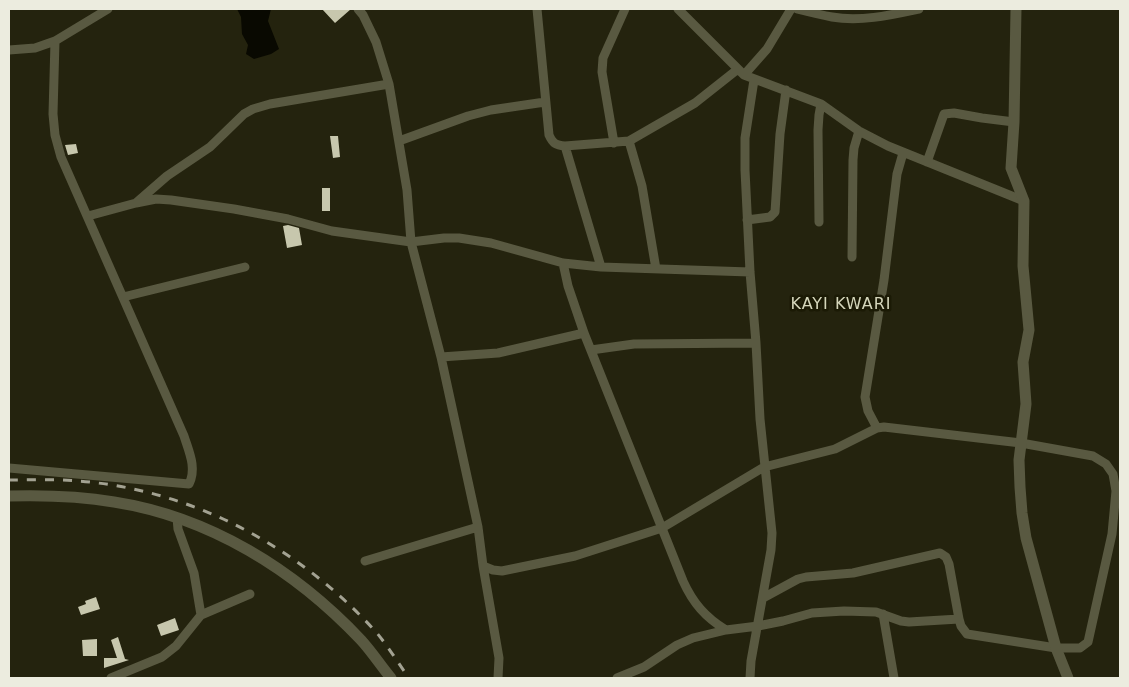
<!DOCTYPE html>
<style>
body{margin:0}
#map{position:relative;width:1129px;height:687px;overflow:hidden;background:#24230e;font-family:"DejaVu Sans",sans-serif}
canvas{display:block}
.frame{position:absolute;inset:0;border:10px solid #ececdf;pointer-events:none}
</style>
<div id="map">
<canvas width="1129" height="687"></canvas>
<div class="frame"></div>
</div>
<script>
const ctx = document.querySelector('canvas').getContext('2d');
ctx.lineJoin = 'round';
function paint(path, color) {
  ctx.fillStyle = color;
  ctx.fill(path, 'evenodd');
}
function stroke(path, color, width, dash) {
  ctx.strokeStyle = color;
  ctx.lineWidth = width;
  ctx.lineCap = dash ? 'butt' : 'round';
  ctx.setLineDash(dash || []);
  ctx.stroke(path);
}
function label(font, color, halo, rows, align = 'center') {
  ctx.font = font + ' "DejaVu Sans",sans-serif';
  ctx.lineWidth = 5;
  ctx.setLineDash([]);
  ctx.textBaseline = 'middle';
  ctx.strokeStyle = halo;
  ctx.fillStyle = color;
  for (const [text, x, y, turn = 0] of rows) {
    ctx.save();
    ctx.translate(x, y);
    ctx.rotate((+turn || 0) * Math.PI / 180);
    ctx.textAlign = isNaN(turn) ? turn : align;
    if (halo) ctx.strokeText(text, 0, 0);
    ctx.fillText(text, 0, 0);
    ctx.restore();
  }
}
paint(new Path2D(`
 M237 9H271L268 21 279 49 271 54 254 59 246 54 248 45 242 34 241 17Z`), '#090901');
paint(new Path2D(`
 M322 9H351L335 23Z
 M330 136H338L340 157 333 158Z
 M76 144 78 153 68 155 65 145Z
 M322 188H330V211H322Z
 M288 225 299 228 302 245 287 248 283 226Z
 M96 597 100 609 81 615 78 607 86 604 85 601Z
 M175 618 179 630 161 636 157 625Z
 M118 637 125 659 129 660 104 668V658H117L111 640Z
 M97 639V656H83L82 640Z`), '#c7c7ad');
stroke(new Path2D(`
 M358 9 363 15 376 42 389 84 407 190 411 242 441 357 478 527 483 566 499 658 498 678
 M537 9 549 135C553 144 556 145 565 146L629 141 695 103 738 69
 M678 9 744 75 821 104 859 131 888 146 1024 201
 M797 9C809 12 821 15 832 17 861 22 891 15 919 9
 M9 50 35 48 55 41 108 9
 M744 75 767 49 791 9
 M399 141 468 116 491 110 545 102
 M629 141 642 186 656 269
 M614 143 602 72 603 58 625 9
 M565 146 601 267
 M927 162 944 114 954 113 982 118 1014 122
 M136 203 167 176 210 147 244 114 253 109 270 104 389 84
 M88 216 136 203 156 199 171 200 234 209 288 219 332 231 411 242 444 238H459L491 243 563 263 601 267 750 272
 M747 220 770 217 775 212 780 134 786 90
 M819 222 818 130 819 115 821 104
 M852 257 853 160 854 148 859 131
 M563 263 568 286 584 333 683 581C693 603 705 617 726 630
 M123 297 245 267
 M591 350 634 344 756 343
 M441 357 498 353 584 333
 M877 428 868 411 865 397 884 280 897 174 903 153
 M9 468 189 484C197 468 189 452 184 436L61 157 55 135 53 114 55 41
 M365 561 478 527
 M483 566 493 570 502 571 575 556 662 528 764 467 835 449 877 428 884 427 1021 443 1093 456 1106 464 1113 474 1116 491 1112 534 1088 642 1080 648H1056L967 634 961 626 959 619 949 564 946 557 940 553 853 573 806 577 798 579 763 598
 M883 614 894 678
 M201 615 250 594
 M111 678 162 657 176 646 201 615 194 573 178 529 177 518
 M617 678 644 667 677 645 693 638 726 630 758 626 783 621 812 613 844 611 876 612 901 621 909 622 959 619
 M750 678 751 661 771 550 772 533 760 419 756 343 750 272 745 170V138L754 80`), '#595941', 9);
stroke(new Path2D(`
 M1016 9 1014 122 1011 168 1024 201 1023 266 1029 330 1023 362 1026 404 1019 460 1020 487 1022 513 1026 538 1056 648 1068 678
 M9 496C44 495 79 496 114 502 210 517 295 570 361 640 372 652 381 666 391 678`), '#595941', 11);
stroke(new Path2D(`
 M9 480C31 480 55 479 77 481 192 489 299 547 376 632 388 646 398 663 409 678`), '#a3a292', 3, [9, 9]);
ctx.letterSpacing = '1px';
label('16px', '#d5d6bb', '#1b1a05', [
 ["KAYI KWARI",841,305]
]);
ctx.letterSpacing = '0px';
</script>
